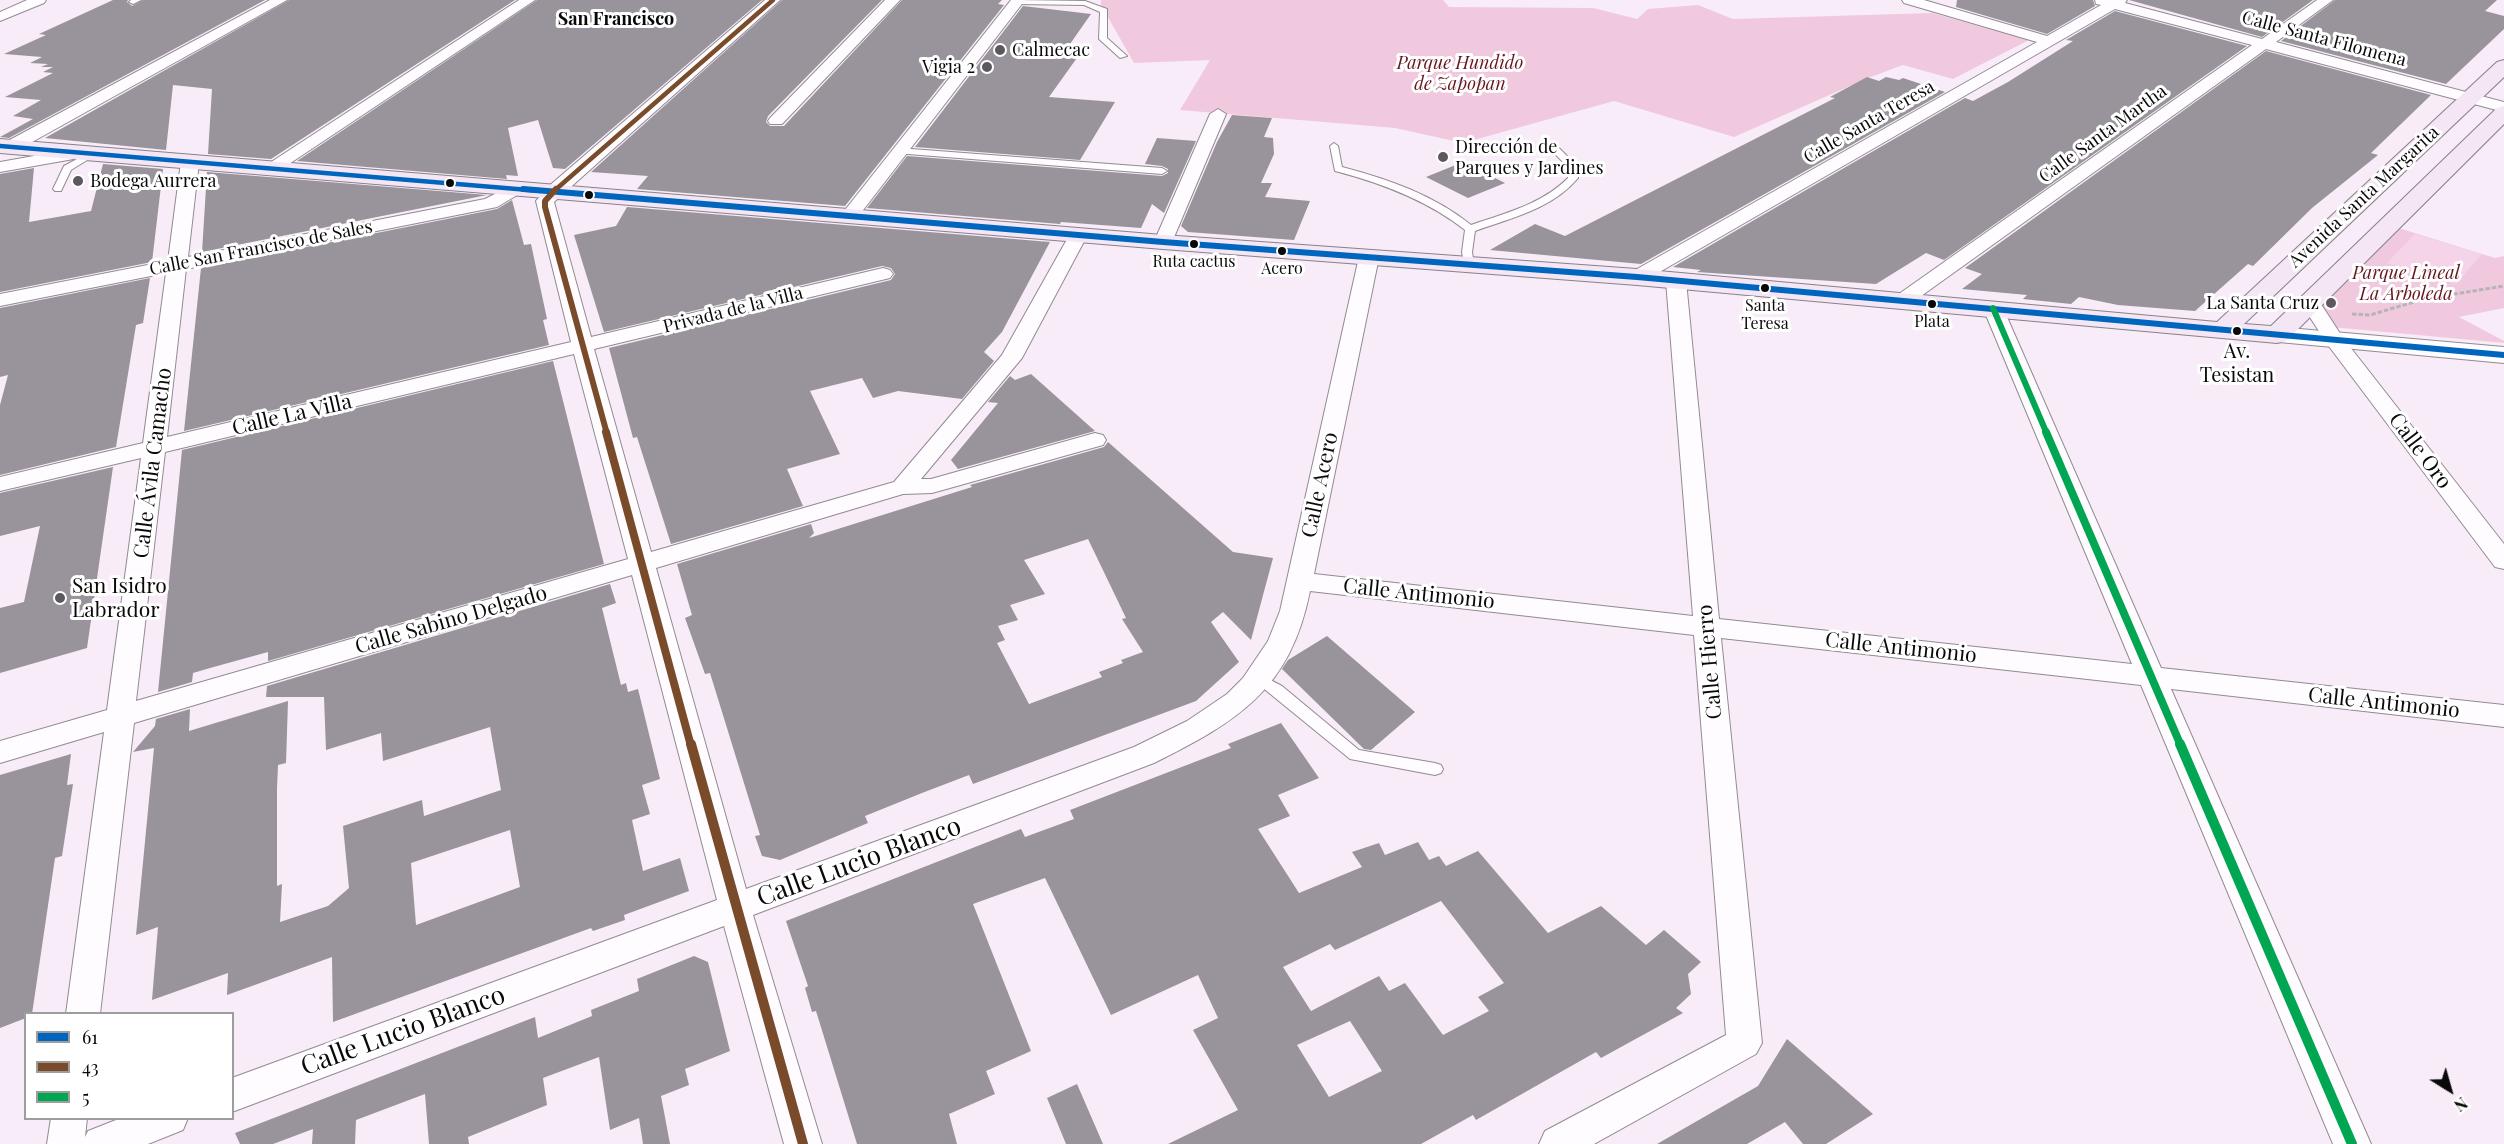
<!DOCTYPE html>
<meta charset="utf-8">
<style>
body{margin:0}
#map{position:relative;width:2504px;height:1144px;overflow:hidden;background:#f8ecf9;font-family:"Playfair Display",serif}
canvas{display:block}
.legend{position:absolute;left:24px;top:1012px;width:210px;height:108px;box-sizing:border-box;background:#fff;border:2px solid #9d9d9d;margin:0;padding:8px 10px;list-style:none;font-size:18px;color:#090909}
.legend li{display:flex;align-items:center;gap:12px;height:30px}
.legend b{width:30px;border:2px solid #9d9d9d}
.north{position:absolute;left:2420px;top:1060px;width:60px;height:60px;-webkit-text-stroke:4px #fff;paint-order:stroke;rotate:143deg;font-size:16px;font-weight:700;line-height:24px;text-align:center;color:#090909}
.north::after{content:'';display:block;margin:auto;width:21px;height:27px;background:#090909;clip-path:polygon(50% 0,100% 100%,50% 72%,0 100%)}
</style>
<div id="map">
<canvas width="2504" height="1144"></canvas>
<ul class="legend">
<li><b style="height:8px;background:#0065bd"></b>61</li>
<li><b style="height:8px;background:#7a4b2a"></b>43</li>
<li><b style="height:8px;background:#00a651"></b>5</li>
</ul>
<div class="north">N</div>
</div>
<script>
const ctx = document.querySelector('canvas').getContext('2d');
ctx.lineJoin = 'round';
function paint(path, color) {
  ctx.fillStyle = color;
  ctx.fill(path, 'evenodd');
}
function stroke(path, color, width, dash) {
  ctx.strokeStyle = color;
  ctx.lineWidth = width;
  ctx.lineCap = dash ? 'butt' : 'round';
  ctx.setLineDash(dash || []);
  ctx.stroke(path);
}
function label(font, color, halo, rows, align = 'center') {
  ctx.font = font + ' "Playfair Display",serif';
  ctx.lineWidth = 6;
  ctx.setLineDash([]);
  ctx.textBaseline = 'middle';
  ctx.strokeStyle = halo;
  ctx.fillStyle = color;
  for (const [text, x, y, turn = 0] of rows) {
    ctx.save();
    ctx.translate(x, y);
    ctx.rotate((+turn || 0) * Math.PI / 180);
    ctx.textAlign = isNaN(turn) ? turn : align;
    if (halo) ctx.strokeText(text, 0, 0);
    ctx.fillText(text, 0, 0);
    ctx.restore();
  }
}
paint(new Path2D(`
 M1101 0H1443L1449 7 1593 8 1637 19 1648 9 1698 5 1733 19 1932 13 2029 40 1953 79 1903 65 1868 78 1734 137 1614 101 1463 143 1395 128 1180 110 1210 60 1134 63 1101 5Z
 M2392 226 2495 258 2504 256V308L2459 317 2504 341V343L2331 327 2317 298Z`), '#f1c9de');
paint(new Path2D(`
 M2415 234 2482 254 2456 284 2387 263Z`), '#f5d3e8');
paint(new Path2D(`
 M113 0H128L127 2 132 6 143 0H265L9 138 0 137 33 119 13 116 41 100 5 97 53 73 43 72 53 67H41L48 64 30 63 42 57 4 54 46 35 39 34Z
 M289 0H515L271 159 208 154 212 89 173 85 166 150 45 138Z
 M537 0H762L565 169 553 168 538 120 508 128 518 176 506 175 507 179 297 161Z
 M782 0H882L768 116 766 122 770 126H784L902 0H1002L998 4 1004 5 845 206 637 189 648 176 591 172Z
 M1957 0H2093L2095 6 2047 34 1956 7Z
 M2129 0H2313L2262 37Z
 M2335 0H2497L2485 11 2504 16V29L2446 84 2281 41Z
 M1023 6 1091 14 1063 54 1079 55 1049 97 1115 102 1080 160 915 147Z
 M2115 11 2247 46 1944 260 1926 253 1876 284 1697 272 1701 270 1673 267 1965 98 1973 101 2008 82 2073 41 2066 40Z
 M2266 51 2431 95 2371 153 2378 155 2312 208 2253 266 2248 264 2195 311 2118 305 2079 297 2071 304 2023 299 2027 295 1962 289 1982 274 1965 268Z
 M1867 77 1879 81 1886 77 1899 80 1903 78 1945 92 1641 264 1490 250 1535 224 1565 236 1835 98 1830 97Z
 M1232 115 1272 118 1264 137 1273 138 1274 154 1261 183H1272L1265 197 1310 201 1294 240 1188 232 1181 226 1217 142Z
 M1157 138 1196 141 1164 213 1152 204 1141 228 1061 222 1060 224 867 208 907 156 1162 176 1168 173V169L1162 166 1145 164Z
 M1463 162 1505 183 1468 198 1426 177Z
 M103 164 163 169 152 262 0 292V174L34 168 29 222 91 211Z
 M207 172 487 195 202 252Z
 M512 200 524 245 531 244 547 319 543 320 549 345 184 431 201 268 497 209Z
 M627 207 1050 242 1002 332 984 352 994 361 962 399 898 391 873 398 862 378 810 391 840 454 787 469 803 506 671 544 637 437 633 438 609 348 891 280 895 274 891 268 882 266 604 332 574 235 616 226Z
 M150 278 143 323 136 325 116 447 0 475V405L8 375 0 377V308Z
 M553 361 604 564 268 661V652L210 668 193 673 192 682 158 692 182 450Z
 M1031 374 1095 431 958 469 951 460 998 403 988 402 1010 376 1015 380Z
 M1108 442 1233 552 1273 558 1251 640 1223 612 1211 622 1239 662 1196 701 973 784 969 775 922 793 865 816 868 823 780 860 762 856 755 836 760 835 710 673 705 674 685 618 692 615 677 564 811 524 814 533 809 538 972 487 970 485 1104 447ZM1088 539 1126 618 1122 619 1143 652 1121 660 1123 663 1099 672 1102 677 1029 704 997 643 1005 640 998 626 1018 620 1010 605 1045 594 1024 560Z
 M113 467 87 648 0 673V608L24 602 40 526 0 536V493Z
 M610 584 616 603 602 608 621 685 626 683 628 692 638 689 660 779 642 785 650 814 632 820 643 871 680 858 689 891 624 915 625 920 593 931 591 928 333 1022 332 957 227 995 228 973 152 1000 158 927 136 935 154 748 133 752 155 726 156 719 190 709 189 731 288 701 286 763 278 765 277 789V886L282 884 280 922 328 906 349 888 343 826 422 800 424 816 501 790 490 727 383 761 381 733 326 750 324 697H266L267 686ZM510 830 520 887 416 925 411 863Z
 M1327 636 1415 712 1371 750 1364 749 1282 669 1288 660Z
 M1281 723 1319 778 1278 795 1290 816 1258 829 1299 893 1362 867 1352 852 1379 843 1385 855 1418 842 1429 860 1439 856 1446 866 1478 851 1548 933 1601 906 1646 945 1664 930 1701 962 1688 974 1691 994 1676 1008 1683 1013 1601 1058 1596 1052 1476 1120 1473 1115 1421 1144H1168L1238 1110 1193 1030 1218 1018 1198 975 1111 1015 1045 878 973 904 1031 1051 986 1071 995 1094 949 1114 957 1144H857L816 1011 812 1012 805 988 808 986 786 921 1021 829 1025 837 1074 819 1070 810 1231 748 1228 744ZM1441 901 1504 983 1478 997 1489 1011 1443 1035 1405 983 1389 991 1379 976 1311 1011 1283 967 1330 944 1335 950ZM1350 1021 1382 1071 1329 1097 1297 1045Z
 M71 754 67 785 73 784 66 830 62 856 55 858 32 1014H26V1018L0 1028V775Z
 M694 956 708 962 730 1051 685 1069 689 1085 661 1096 670 1144H643L639 1118 610 1130 599 1057 543 1078 547 1105 468 1137 469 1144H429L425 1094 356 1120 355 1144H312L313 1129 273 1144H240L235 1133 535 1017 538 1038 592 1016 591 1010 639 991 637 979Z
 M1787 1039 1873 1114 1826 1144H1803L1785 1122 1747 1144H1657L1758 1086Z
 M1077 1084 1103 1144H1066L1047 1098Z`), '#99939b');
const service = new Path2D(`
 M131 0H141L133 4 129 2Z
 M1016 0 1085 1 1107 9V38L1127 56 1120 58 1099 39 1100 12 1084 5 1017 4 1013 2Z
 M1334 143 1338 146 1342 167C1388 179 1434 195 1471 225 1506 213 1542 204 1568 178L1566 165 1552 151V147H1558L1575 164 1578 178C1552 209 1511 218 1475 231L1472 252 1474 264 1469 267 1464 264 1462 252 1465 230C1427 200 1381 183 1335 171L1330 146Z
 M898 148 1162 168 1167 171 1162 174 895 153 894 151Z
 M90 152 97 154 71 170 61 191H55L53 189 64 166Z
 M1259 674 1282 686 1359 750 1435 763 1441 765 1443 769 1441 773 1435 775 1350 759 1252 679 1254 675Z`);
const minor = new Path2D(`
 M27 0H46L44 3 0 21V12Z
 M270 0H287L16 151 10 152 2 147 4 143Z
 M519 0H535L277 172H265L262 168Z
 M765 0H780L554 202 591 337 883 268 890 270 893 274 890 278 594 349 651 552 894 482 1002 355 1070 234 1072 230H1086L1088 234 1022 358 921 479H931L1095 433 1103 435 1106 440 1103 445 932 493 903 494 656 568 746 889 1134 747 1187 721 1227 694 1243 678 1268 641 1280 611 1359 257 1362 253H1376L1379 257 1314 574 1693 616 1666 281 1669 277H1683L1686 281 1719 619 2132 664 1983 308 1986 304H2000L2003 308 2161 668 2504 705V727L2171 689 2371 1144H2333L2141 685 1721 638 1762 1043 1756 1054 1594 1144H1539L1545 1131 1726 1035 1694 635 1310 591C1290 690 1238 721 1154 763L753 915 822 1144H784L724 926 232 1112V1078L717 900 632 575 134 723 100 1014H66L104 732 0 763V741L107 710 141 458 0 491V477L143 443 166 273 0 306V294L168 261 181 162 184 158H196L199 162 188 257 485 199 518 182 524 183 527 187 524 191 497 207 186 269 167 437 571 342 536 201 549 186ZM574 354 628 559 136 701 165 452Z
 M885 0H900L782 124H770L768 121 770 118Z
 M1011 0H1025L857 218H845L842 214 845 210Z
 M1902 0H1924L2047 36 2101 5 2096 4 2095 0H2127L2125 3 2262 39 2317 0H2333L2276 42 2504 102V112L2266 49 1910 304H1896L1893 300 1896 296 2252 45 2115 9 1644 281H1630L1627 277 1630 273 2037 42 1904 3Z
 M1218 109 1226 114 1172 242 1170 246H1156L1154 242 1210 114Z
 M79 148 85 149 87 153 85 157 0 172V162Z
 M2310 296 2317 298 2343 338 2504 544V569L2495 567 2328 345 2300 302 2303 298Z
 M51 1118H87L85 1137 88 1131 121 1118H188L183 1130 148 1144H47Z`);
const tertiary = new Path2D(`
 M2277 327 2504 347V363L2268 341 2264 335 2268 329Z`);
const secondary = new Path2D(`
 M2504 60V77L2244 324 2271 326 2497 108 2504 106V124L2286 341 2277 343 1637 285 1163 249 0 153V139L1163 235 1637 269 2217 322 2497 62Z`);
stroke(service, '#918b91', 2);
stroke(minor, '#918b91', 2);
stroke(tertiary, '#918b91', 2);
stroke(secondary, '#878288', 2);
stroke(new Path2D(`
 M2352 314 2370 315 2424 299 2504 286`), '#b6b4b6', 3, [4.5, 2]);
paint(service, '#fefcfe');
paint(minor, '#fefcfe');
paint(tertiary, '#fefcfe');
paint(secondary, '#f4e6f4');
stroke(new Path2D(`
 M0 146 541 191`), '#0065bd', 4.5);
stroke(new Path2D(`
 M523 189 1163 242 1637 277 2504 355`), '#0065bd', 6);
stroke(new Path2D(`
 M554 191 773 0`), '#7a4b2a', 4.5);
stroke(new Path2D(`
 M556 189 545 201V207L607 434`), '#7a4b2a', 6);
stroke(new Path2D(`
 M606 432 691 746`), '#7a4b2a', 8);
stroke(new Path2D(`
 M691 744 803 1144`), '#7a4b2a', 10);
stroke(new Path2D(`
 M1993 308 2047 434`), '#00a651', 6);
stroke(new Path2D(`
 M2046 432 2181 746`), '#00a651', 8);
stroke(new Path2D(`
 M2180 744 2352 1144`), '#00a651', 10);
for (const [x, y, r, color] of [
 [1000,50,6,"#5d585d"],
 [987,67,6,"#5d585d"],
 [1443,157,6,"#5d585d"],
 [78,181,6,"#5d585d"],
 [450,183,5,"#090909"],
 [589,195,5,"#090909"],
 [1194,244,5,"#090909"],
 [1282,251,5,"#090909"],
 [1765,288,5,"#090909"],
 [2331,303,6,"#5d585d"],
 [1932,304,5,"#090909"],
 [2237,331,5,"#090909"],
 [60,598,6,"#5d585d"]
]) {
  const dot = new Path2D();
  dot.arc(x, y, r, 0, 2 * Math.PI);
  ctx.fillStyle = color;
  ctx.fill(dot);
  stroke(dot, '#fff', 2);
}
label('16px', '#090909', '#fff', [
 ["Ruta cactus",1194,262],
 ["Acero",1282,269],
 ["Santa",1765,306],
 ["Teresa",1765,324],
 ["Plata",1932,322]
]);
label('bold 18px', '#090909', '#fff', [
 ["San Francisco",616,19]
]);
label('18px', '#090909', '#fff', [
 ["Calle Santa Filomena",2324,39,15],
 ["Calle Santa Teresa",1869,122,-30],
 ["Calle Santa Martha",2103,134,-36],
 ["Avenida Santa Margarita",2364,197,-43],
 ["Calle San Francisco de Sales",261,248,-11],
 ["Privada de la Villa",733,310,-14]
]);
label('18px', '#090909', '#fff', [
 ["Calmecac",1012,50],
 ["Vigia 2",975,67,"right"],
 ["Dirección de",1455,147],
 ["Parques y Jardines",1455,168],
 ["Bodega Aurrera",90,181],
 ["La Santa Cruz",2319,303,"right"]
], 'left');
label('italic 18px', '#65161e', '#fff', [
 ["Parque Hundido",1460,63],
 ["de Zapopan",1460,84],
 ["Parque Lineal",2406,273],
 ["La Arboleda",2406,294]
]);
label('20px', '#090909', '#fff', [
 ["Av.",2237,352],
 ["Tesistan",2237,376]
]);
label('21px', '#090909', '#fff', [
 ["Calle La Villa",292,415,-13],
 ["Calle Oro",2420,451,53],
 ["Calle Ávila Camacho",153,463,-83],
 ["Calle Acero",1320,485,-78],
 ["Calle Antimonio",1419,594,6],
 ["Calle Sabino Delgado",451,620,-16],
 ["Calle Antimonio",1901,648,6],
 ["Calle Hierro",1710,662,-95],
 ["Calle Antimonio",2384,703,6]
]);
label('21px', '#090909', '#fff', [
 ["San Isidro",72,586],
 ["Labrador",72,610]
], 'left');
label('26px', '#090909', '#fff', [
 ["Calle Lucio Blanco",859,862,-20],
 ["Calle Lucio Blanco",403,1031,-20]
]);
</script>
